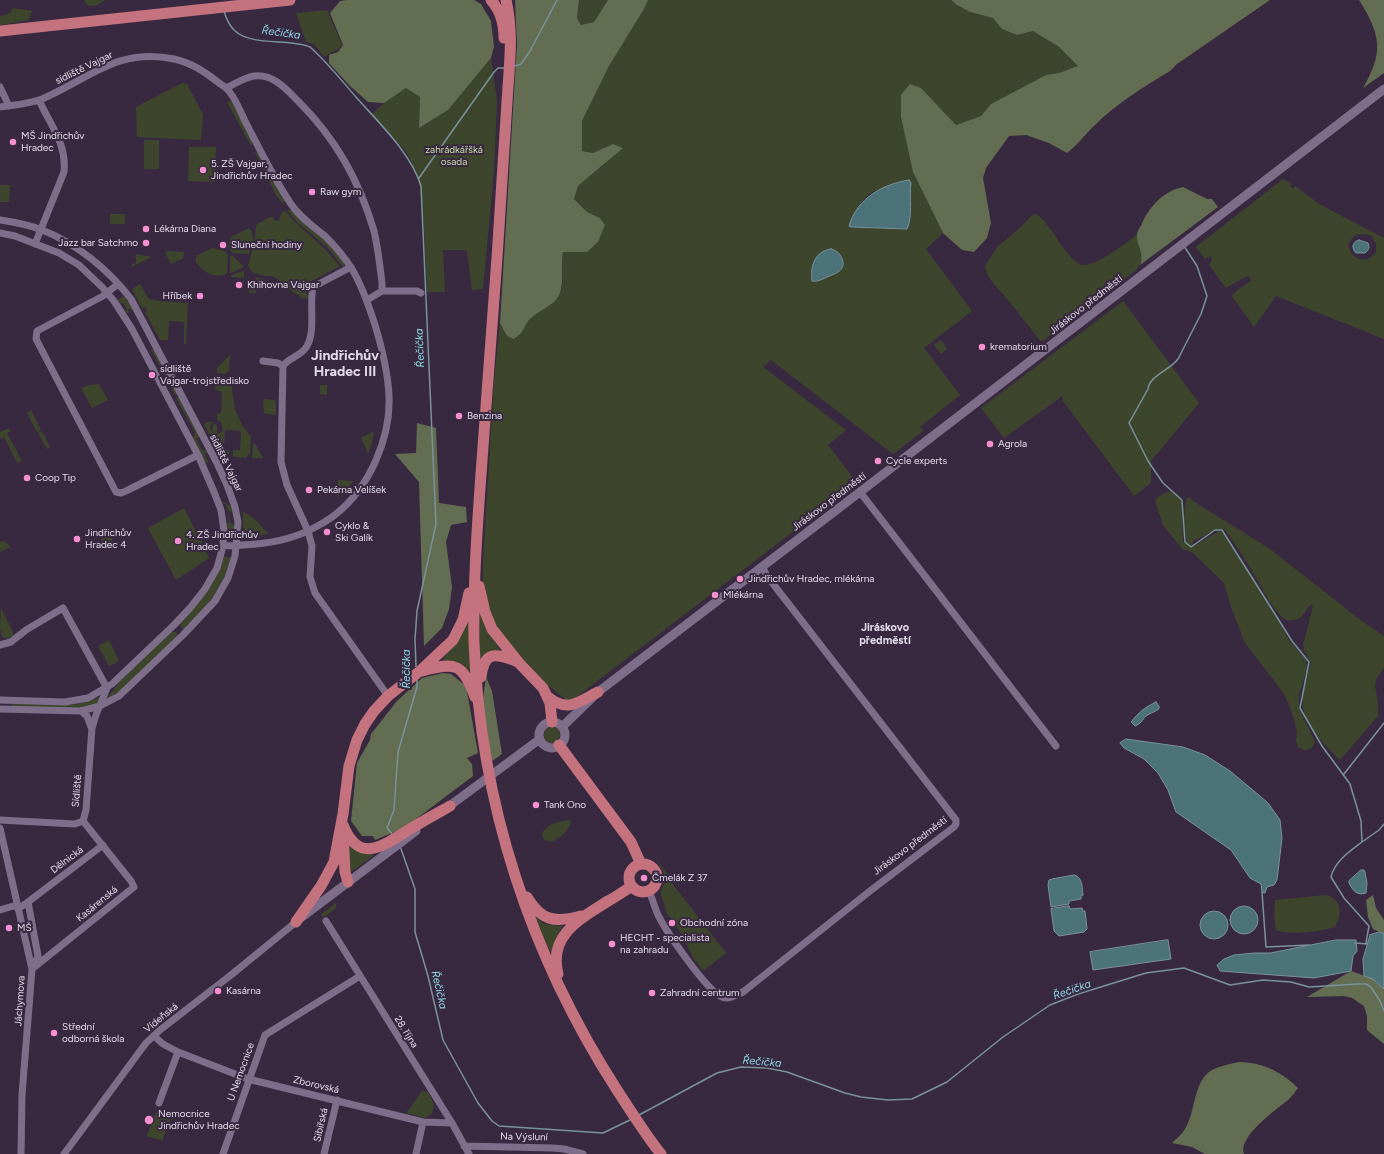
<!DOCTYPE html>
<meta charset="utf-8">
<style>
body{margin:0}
canvas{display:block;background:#382940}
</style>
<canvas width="1384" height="1154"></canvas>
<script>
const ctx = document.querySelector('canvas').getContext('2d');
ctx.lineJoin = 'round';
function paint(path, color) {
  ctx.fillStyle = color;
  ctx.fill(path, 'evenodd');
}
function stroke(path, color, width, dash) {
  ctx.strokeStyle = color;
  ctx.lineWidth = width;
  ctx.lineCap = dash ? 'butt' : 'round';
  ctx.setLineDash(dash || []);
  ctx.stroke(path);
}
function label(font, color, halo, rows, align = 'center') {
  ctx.font = font + ' Figtree,sans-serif';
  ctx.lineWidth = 4;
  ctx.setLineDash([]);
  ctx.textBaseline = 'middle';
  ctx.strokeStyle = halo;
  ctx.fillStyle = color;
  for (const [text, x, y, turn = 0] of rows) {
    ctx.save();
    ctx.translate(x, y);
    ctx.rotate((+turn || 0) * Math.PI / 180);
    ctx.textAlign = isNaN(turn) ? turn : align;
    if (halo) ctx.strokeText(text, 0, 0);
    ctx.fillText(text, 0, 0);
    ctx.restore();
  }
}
paint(new Path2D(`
 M84 0H105C99 4 94 8 87 5Z
 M579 0H608L594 22 581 25 577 18Z
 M648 0H951L957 5 970 12 993 18 1002 29 1017 35 1033 31 1059 47 1078 66 1059 73 1046 75 991 104 981 116 956 125 921 88 913 172 943 233 926 249 972 311 924 348 960 395 920 427 923 431 893 454 771 360 763 367 846 430 828 445 857 483 571 701 565 699 544 682 497 631 488 609 483 585V563L494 381 500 323 507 336 521 333C524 328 525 323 529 319 541 308 559 305 562 287 564 275 561 264 563 252H587L598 242 605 225 600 218 587 212 574 199 578 186 605 164 613 144 593 153 582 151V121L609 66 644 9ZM911 183C909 197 913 217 907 229L852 227 849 226C853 211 865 193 880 189 890 186 901 185 911 183ZM831 249C840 253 845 258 842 269L812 281 811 274 816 258Z
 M13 8 32 11 29 20 0 25V16C5 15 11 14 13 8Z
 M327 10 342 45 338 49 324 57 314 44 306 42 296 13Z
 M491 58 497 101 494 171 483 289 472 290 467 250H443L445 292H427L424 227 419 178 407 153 372 114 384 103 406 87 420 97 419 128 448 110Z
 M182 83 187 84 203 115 201 140 137 137 136 107Z
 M230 101 233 103 253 141 251 146 227 102Z
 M144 140H159V169H144Z
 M189 147H216L215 182 188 181Z
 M255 152 258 153 282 197 284 200 283 204 276 195Z
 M1283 179 1292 184 1290 186 1293 189 1295 186 1319 204 1384 238V339L1276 296 1254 327 1232 296 1237 290 1251 281 1250 278 1249 276 1245 277 1226 288 1209 265 1212 260 1211 256 1205 259 1196 247ZM1364 234 1372 236 1376 244V253C1374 254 1370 258 1368 259 1357 262 1351 254 1348 246 1353 236 1353 235 1364 234Z
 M0 185H10L9 202H0Z
 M287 210H291L325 239 344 262V268L327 247 299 224Z
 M285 211 299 226 324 248 340 266 308 283 306 294 310 297 304 299 284 286 277 278 272 276H265L254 273 251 271 248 266 254 245 256 225 270 217H273L275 221 279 220 282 212Z
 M110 214H125V224H110Z
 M1035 214C1040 215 1045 222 1048 226 1057 237 1067 257 1079 264 1091 271 1128 242 1137 234 1139 248 1147 258 1136 270L1043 341H1040C1029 326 1018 312 1007 299 999 288 987 280 985 266L997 247 1021 227 1031 216Z
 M249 228 252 232 253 239 249 254 232 253 228 247 231 237Z
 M212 248 225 251 228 255 227 273C215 281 203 271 196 262V256Z
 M168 251 183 252 184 253 183 258 171 264 165 252Z
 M136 254 152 257 131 267 132 264 136 263Z
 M232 255 244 267 236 271 230 273V257Z
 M243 271H244V278L231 277V275Z
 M255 277 264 279 269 285 266 292 262 289Z
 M250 282 256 283V293H249Z
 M140 284 149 299 159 301 188 303 186 344H184V322L169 321 168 340H160L145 312 147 310 146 307 142 308 132 289Z
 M124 296 133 310 128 309 129 313 124 312V311L127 310 124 304 117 301Z
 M1123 301 1199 403 1151 461V483L1134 496 1063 401 1062 396 1004 438 981 408Z
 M941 340 947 349 941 354 934 345Z
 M151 349H154L177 394 175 395Z
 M229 356H230L229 371 225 374 217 373V368Z
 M223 377 229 378 231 381 235 410 242 425 251 437 250 453 246 458 235 457 233 456V450H240L241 431 225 430 224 450H229C230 456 227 457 222 459L221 455H220L204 424 208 422H214L210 425 211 432 214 423 217 426V434L220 433 223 430 221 422 217 420V414L221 413 222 392 215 389C216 382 216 379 223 377Z
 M99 384 108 400 92 408 81 388 89 385Z
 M320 385H327V395L320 394Z
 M179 397 201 438H196L202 450 207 451 208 453H204L209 463 204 462 193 440 195 432 176 398Z
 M265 399 274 400 276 402V414L274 415 264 413 263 401Z
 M31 410 41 430 37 432 27 413Z
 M6 429H9L11 431 7 433 22 461 17 463 4 437 0 439V432Z
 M42 431 50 447 47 449 38 433Z
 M374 431 372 443 368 454 361 438Z
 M253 443 255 444 263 458H252Z
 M338 480 354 481 337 498Z
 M1171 491 1178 495 1182 500 1183 542 1186 543C1187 538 1185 535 1185 530 1184 520 1184 508 1187 498L1190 497 1193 501 1270 549 1359 619 1384 636V668L1376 679 1375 686 1378 703V716L1340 760C1323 743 1298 720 1303 693 1305 683 1308 673 1311 663L1304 650 1303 646 1313 606 1312 604C1305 609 1304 620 1292 620 1288 621 1284 619 1281 616 1271 606 1264 592 1257 579 1247 563 1237 546 1225 530L1217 529 1192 542 1194 546 1219 531 1224 533 1253 577 1289 640 1306 660 1307 668 1299 695V702L1302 714 1315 742C1312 748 1310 750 1304 750L1298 747 1296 741 1297 733 1294 719 1288 702 1282 691 1245 643 1231 607 1224 583 1192 552 1182 549 1179 545 1163 525 1155 501C1158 495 1165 493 1171 491Z
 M220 500 232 507 233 512 228 511 230 523 235 525 234 536H226L225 522 229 524 227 506 221 502Z
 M184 508 209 558 176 580 148 528Z
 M243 511 256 520 268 534 248 537 245 536 243 531Z
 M116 531 107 551 101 540 102 538Z
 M4 541 7 543 10 547 0 552V542Z
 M224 556 232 558 225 578 212 601 185 629H183L180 623 207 592Z
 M1 608 14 634 13 636 8 639 2 637 0 628Z
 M479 613H481L490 635 500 650 482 658H480Z
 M469 620 471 671H467L444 661 443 658 451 649 466 623Z
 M171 632H176L178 636 119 693 105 700 123 678Z
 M109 640 119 661 109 666 98 646Z
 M100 697 97 703 78 709 12 706V704L72 705 83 703Z
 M544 735a8 8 0 1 1 16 0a8 8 0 1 1-16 0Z
 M571 820C570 830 561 837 552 842L544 840 542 834C547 823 561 821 571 820Z
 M351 845 372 853 373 856 351 872 348 871 347 846Z
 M656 858 671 879V882L726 953 703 971 692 956 685 940 672 919 667 914 661 894V890L665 882 664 873Z
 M1326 895C1343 901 1342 913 1335 927 1323 931 1287 936 1276 930L1274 916 1275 900Z
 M336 903V908L323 918 321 914Z
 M536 917 544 924 561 926 562 927 558 934 551 953 534 918Z
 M422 1091 428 1092C434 1102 438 1112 425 1118L411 1114H407V1112Z
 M156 1112 171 1118 162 1141 147 1136Z`), '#3d452d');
paint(new Path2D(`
 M347 0H474L481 4 491 21 494 47 491 58 448 110 419 128 420 97 406 88 384 103 368 102 350 86 329 63V55L338 52 343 45 330 13 340 1Z
 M515 0H579L577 18 581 25 594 22 608 0H648L644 9 609 66 582 121V151L593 153 613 144 623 148 578 186 574 199 587 212 600 218 605 225 598 242 587 252H563C560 267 567 291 554 302 547 308 538 312 531 318 526 322 525 328 521 333 519 335 516 337 514 339L507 336 500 323 517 44Z
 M951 0H1270L1177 64 1170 71C1144 87 1117 103 1095 125 1085 134 1078 145 1067 153L1049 143 1026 135 1009 136 986 168 983 178 991 223 987 238 974 252 962 250 943 233 913 172 901 117V95L910 84 921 88 956 125 981 116 991 104 1046 75 1059 73 1078 66 1059 47 1033 31 1017 35 1002 29 993 18 970 12 957 5Z
 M1359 0H1384V73L1363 88C1384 52 1381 35 1359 0Z
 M1183 187 1207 199H1212L1218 207 1140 265C1145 253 1136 245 1137 235 1137 232 1139 228 1141 226 1148 208 1163 191 1183 187Z
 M417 423 436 428 439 503 466 507 467 522 451 525 446 542 452 587 449 609 442 628 424 646 419 482 395 454 416 453Z
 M443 673 451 674 466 686 478 753 467 758 472 764 473 776 404 828 375 840 373 836H362L351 821 357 763 370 740 371 734 397 701 422 678Z
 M486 677 492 691 502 754 491 762 483 699Z
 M1373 895 1376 908 1384 920V934L1373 929 1368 917 1366 900Z
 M1351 971 1373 979 1384 989V1044L1367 1030V1016L1364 1006 1352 998 1344 996 1307 997Z
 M1239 1062C1262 1062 1282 1072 1298 1088 1295 1092 1292 1096 1288 1100 1277 1109 1237 1137 1244 1154H1205L1192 1147 1172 1143C1176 1139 1182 1134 1185 1129 1196 1111 1193 1081 1212 1070 1220 1066 1230 1064 1239 1062Z`), '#636d51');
const water = new Path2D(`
 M909 180 911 183C909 197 913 217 907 229L851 227 849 226C857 198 883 184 909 180Z
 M1359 240 1368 243C1370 247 1369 250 1365 253H1356C1351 248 1352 242 1359 240Z
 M831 249C837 251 840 253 842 259 847 270 835 274 827 277 821 280 817 282 812 281 810 266 815 251 831 249Z
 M1156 702 1159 706V709C1155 712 1150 713 1146 716 1142 720 1141 724 1135 726L1131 722C1138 713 1145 707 1156 702Z
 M1126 739 1183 747 1205 755 1230 771 1260 796 1268 803 1280 820 1282 838 1277 880 1274 885 1267 887 1265 893 1262 892 1261 884 1250 878 1231 850 1176 812 1168 790 1158 773 1144 759 1124 748 1120 743Z
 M1361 870H1364L1365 872 1367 883 1366 893C1357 896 1353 891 1349 883V881Z
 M1075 875C1083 878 1082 888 1083 895L1081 896V899L1069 901V904L1051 907 1048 885 1049 880 1052 879Z
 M1069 906 1070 909 1082 908 1083 911H1085L1087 929 1084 932 1059 936 1054 931 1051 909Z
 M1230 920a14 14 0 1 1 28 0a14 14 0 1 1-28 0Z
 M1200 925a14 14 0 1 1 28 0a14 14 0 1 1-28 0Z
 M1380 932 1384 934V989L1373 979 1364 976 1363 959 1370 935Z
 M1168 940 1171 959 1093 970 1090 952Z
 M1336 940H1356L1357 951 1353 956 1351 971 1314 978 1220 971 1217 965 1224 959 1234 955 1254 953H1270Z`);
paint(water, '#4c737a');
stroke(water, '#79929b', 1);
stroke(new Path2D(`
 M224 11C226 18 229 25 234 30 251 47 289 38 310 47 327 62 341 80 356 97 378 122 411 153 421 186L436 524 417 611 415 639 416 667
 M515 66 521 64 530 51 557 0
 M419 178 494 72 498 68H505
 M1184 246 1197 266 1207 296 1201 314 1178 359C1170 370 1149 376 1148 389L1129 423 1148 461 1163 483 1182 500 1185 542 1191 547 1215 530H1222L1292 641 1309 662 1300 708 1322 746 1350 784 1361 821 1362 842C1349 852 1335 861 1331 877L1344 898 1369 926 1366 943
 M1344 774 1384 723
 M393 835 387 828 394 810 398 752 417 687V679
 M1362 842 1379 830 1384 824
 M400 846 415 889V932L428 976 443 1040 478 1103 492 1121 499 1126 603 1133 632 1119
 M1262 892 1266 947 1309 945
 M1355 943 1367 944
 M639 1115 717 1073 741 1067 767 1068 787 1072 845 1093 861 1097 888 1100 912 1099 947 1082 1003 1037 1050 1005 1078 994 1146 973 1184 968 1230 985 1263 980 1291 982 1309 987 1357 984H1366L1371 987 1380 1001 1384 1011`), '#79929b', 1.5);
stroke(new Path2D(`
 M0 87 9 106
 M226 88C235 84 245 77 254 76 274 74 286 89 298 101 336 139 359 180 374 231 378 248 380 266 382 283V291
 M0 107C14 105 29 104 42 99 89 79 118 47 174 59 192 63 205 72 219 83 222 85 224 86 226 88 235 96 240 111 245 121 259 148 274 179 291 204 300 218 313 226 325 236 335 246 345 258 352 269 362 286 369 306 375 325 382 348 388 372 389 396 391 438 369 488 336 514 326 522 308 532 295 536 274 544 245 545 223 546
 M0 220C14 222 29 225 42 230 76 243 109 270 131 299L217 463 227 485 235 507 238 522 235 556 228 578 215 601 183 635 119 696 100 706 81 711 0 709
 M0 233 15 236 59 253 79 265 102 287 114 301 132 329 198 455 214 492 221 510 224 531 223 546 217 568 205 589 190 608 174 625 112 684 88 698 65 702 0 700
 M35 244 64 172C67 143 50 125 39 100
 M351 267 313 287C309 305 316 330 307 346 302 356 289 357 283 366L281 462 287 485 308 531 312 546 310 577 315 593 388 696
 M118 284 103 296 37 331 36 339 116 492 121 493 126 491 198 455
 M367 300 382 291H417L421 293
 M263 361 278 363 283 366
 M860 492 1056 746
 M0 645 11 642 26 630 63 608 107 688 96 715 92 728 86 810 83 821 75 824 0 820
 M81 711 87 716 91 727
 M0 828 32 969 22 1095 21 1154
 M649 891C653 900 655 909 659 917 668 934 707 991 722 997 729 1000 736 995 743 992L870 891 954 827 956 824V820L767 576 762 566
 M28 902 38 956 33 967
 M18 909 28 902 103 845
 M0 910 17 905
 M326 921 452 1123 469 1154
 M32 969 134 887 131 881 83 821
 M154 1036 163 1044 178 1052 248 1079 423 1122 452 1123
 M159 1103 178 1052
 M464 1146 553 1148 564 1149 583 1154
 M64 1154 146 1043 160 1030 231 975 296 922
 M223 1154 265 1035 360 976
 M324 1154 337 1100
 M416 1154 423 1122`), '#7f6e89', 7);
stroke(new Path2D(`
 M539 735a13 13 0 1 1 26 0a13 13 0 1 1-26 0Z
 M562 727 598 692 860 492 1384 89
 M444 810 540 739
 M302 917 416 831`), '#7f6e89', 9);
stroke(new Path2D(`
 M491 0C501 11 504 23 504 38
 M506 0C514 34 509 67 507 102 504 154 500 206 497 258 492 330 487 402 481 474 477 530 473 586 474 642 480 803 530 955 617 1090 631 1111 645 1134 661 1154
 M0 31 290 0
 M479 586 485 612 492 629 519 663 543 688 550 703 552 722
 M422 671C456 661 463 664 475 697
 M481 677C484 651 495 653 516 661
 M548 697C568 713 578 702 598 692
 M559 745 631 842 641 864
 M343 825C359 864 381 847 407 831 421 822 436 814 450 806
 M343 833 345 872 348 882
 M629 878a14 14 0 1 1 28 0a14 14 0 1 1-28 0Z
 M527 897C541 921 555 923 581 916
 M296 922 321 886 334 862 343 814 349 766 357 740 365 724 374 711 388 696 420 671 453 640 463 620 469 593
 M558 974C548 935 580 919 608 901 616 897 624 891 632 886`), '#c3727e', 11);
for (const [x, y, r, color] of [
 [13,142,4,"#f690cf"],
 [203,170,4,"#f690cf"],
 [312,192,4,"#f690cf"],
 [146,229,4,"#f690cf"],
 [146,243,4,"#f690cf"],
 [223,245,4,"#f690cf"],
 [239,285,4,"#f690cf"],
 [200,296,4,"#f690cf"],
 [982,347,4,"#f690cf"],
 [152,375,4,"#f690cf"],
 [459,416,4,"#f690cf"],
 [990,444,4,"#f690cf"],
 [878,461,4,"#f690cf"],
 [27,478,4,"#f690cf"],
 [309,490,4,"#f690cf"],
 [327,532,4,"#f690cf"],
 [77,539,4,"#f690cf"],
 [178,541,4,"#f690cf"],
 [740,579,4,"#f690cf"],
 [715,595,4,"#f690cf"],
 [536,805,4,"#f690cf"],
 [644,878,4,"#f690cf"],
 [672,923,4,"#f690cf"],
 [9,928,4,"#f690cf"],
 [612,944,4,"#f690cf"],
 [218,991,4,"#f690cf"],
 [652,993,4,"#f690cf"],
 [54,1033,4,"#f690cf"],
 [149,1120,5,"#f690cf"]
]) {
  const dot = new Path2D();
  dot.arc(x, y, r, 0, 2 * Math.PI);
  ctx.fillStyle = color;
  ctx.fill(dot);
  stroke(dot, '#382940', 1.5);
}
label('10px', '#e3dae9', '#382940', [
 ["sídliště Vajgar",84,68,-26],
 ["Jiráskovo předměstí",1086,305,-38],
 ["sídliště Vajgar",226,463,64],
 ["Jiráskovo předměstí",829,502,-37],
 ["Sídliště",77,791,-85],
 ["Jiráskovo předměstí",910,846,-37],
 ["Dělnická",67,860,-37],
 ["Kasárenská",97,904,-39],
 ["Jáchymova",20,1001,-86],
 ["Vídeňská",161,1018,-39],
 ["28. října",406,1032,58],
 ["U Nemocnice",241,1072,-70],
 ["Zborovská",316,1085,13],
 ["Sibiřská",321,1125,-77],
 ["Na Výsluní",524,1137,1]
]);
label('10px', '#e3dae9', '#382940', [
 ["MŠ Jindřichův",21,136],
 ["Hradec",21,148],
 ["5. ZŠ Vajgar,",211,164],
 ["Jindřichův Hradec",211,176],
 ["Raw gym",320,192],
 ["Lékárna Diana",154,229],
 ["Jazz bar Satchmo",138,243,"right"],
 ["Sluneční hodiny",231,245],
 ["Khihovna Vajgar",247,285],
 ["Hříbek",192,296,"right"],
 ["krematorium",990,347],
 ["sídliště",160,369],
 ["Vajgar-trojstředisko",160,381],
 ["Benzina",467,416],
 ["Agrola",998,444],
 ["Cycle experts",886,461],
 ["Coop Tip",35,478],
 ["Pekárna Velíšek",317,490],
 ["Cyklo &",335,526],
 ["Ski Galík",335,538],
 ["Jindřichův",85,533],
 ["Hradec 4",85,545],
 ["4. ZŠ Jindřichův",186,535],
 ["Hradec",186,547],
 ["Jindřichův Hradec, mlékárna",748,579],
 ["Mlékárna",723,595],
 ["Tank Ono",544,805],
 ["Čmelák Z 37",652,878],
 ["Obchodní zóna",680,923],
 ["MŠ",17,928],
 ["HECHT - specialista",620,938],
 ["na zahradu",620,950],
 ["Kasárna",226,991],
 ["Zahradní centrum",660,993],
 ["Střední",62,1027],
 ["odborná škola",62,1039],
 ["Nemocnice",158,1114],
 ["Jindřichův Hradec",158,1126]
], 'left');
label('10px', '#cadda7', '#382940', [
 ["zahrádkářšká",454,150],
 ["osada",454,162]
]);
label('italic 11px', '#8fd7e6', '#382940', [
 ["Řečička",281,33,8],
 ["Řečička",420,348,-92],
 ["Řečička",407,669,-90],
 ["Řečička",439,990,77],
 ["Řečička",1072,990,-19],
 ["Řečička",762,1062,5]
]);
label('bold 11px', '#e3dae9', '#382940', [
 ["Jiráskovo",885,628],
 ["předměstí",885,641]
]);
label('bold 14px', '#e3dae9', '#382940', [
 ["Jindřichův",345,356],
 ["Hradec III",345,372]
]);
</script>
